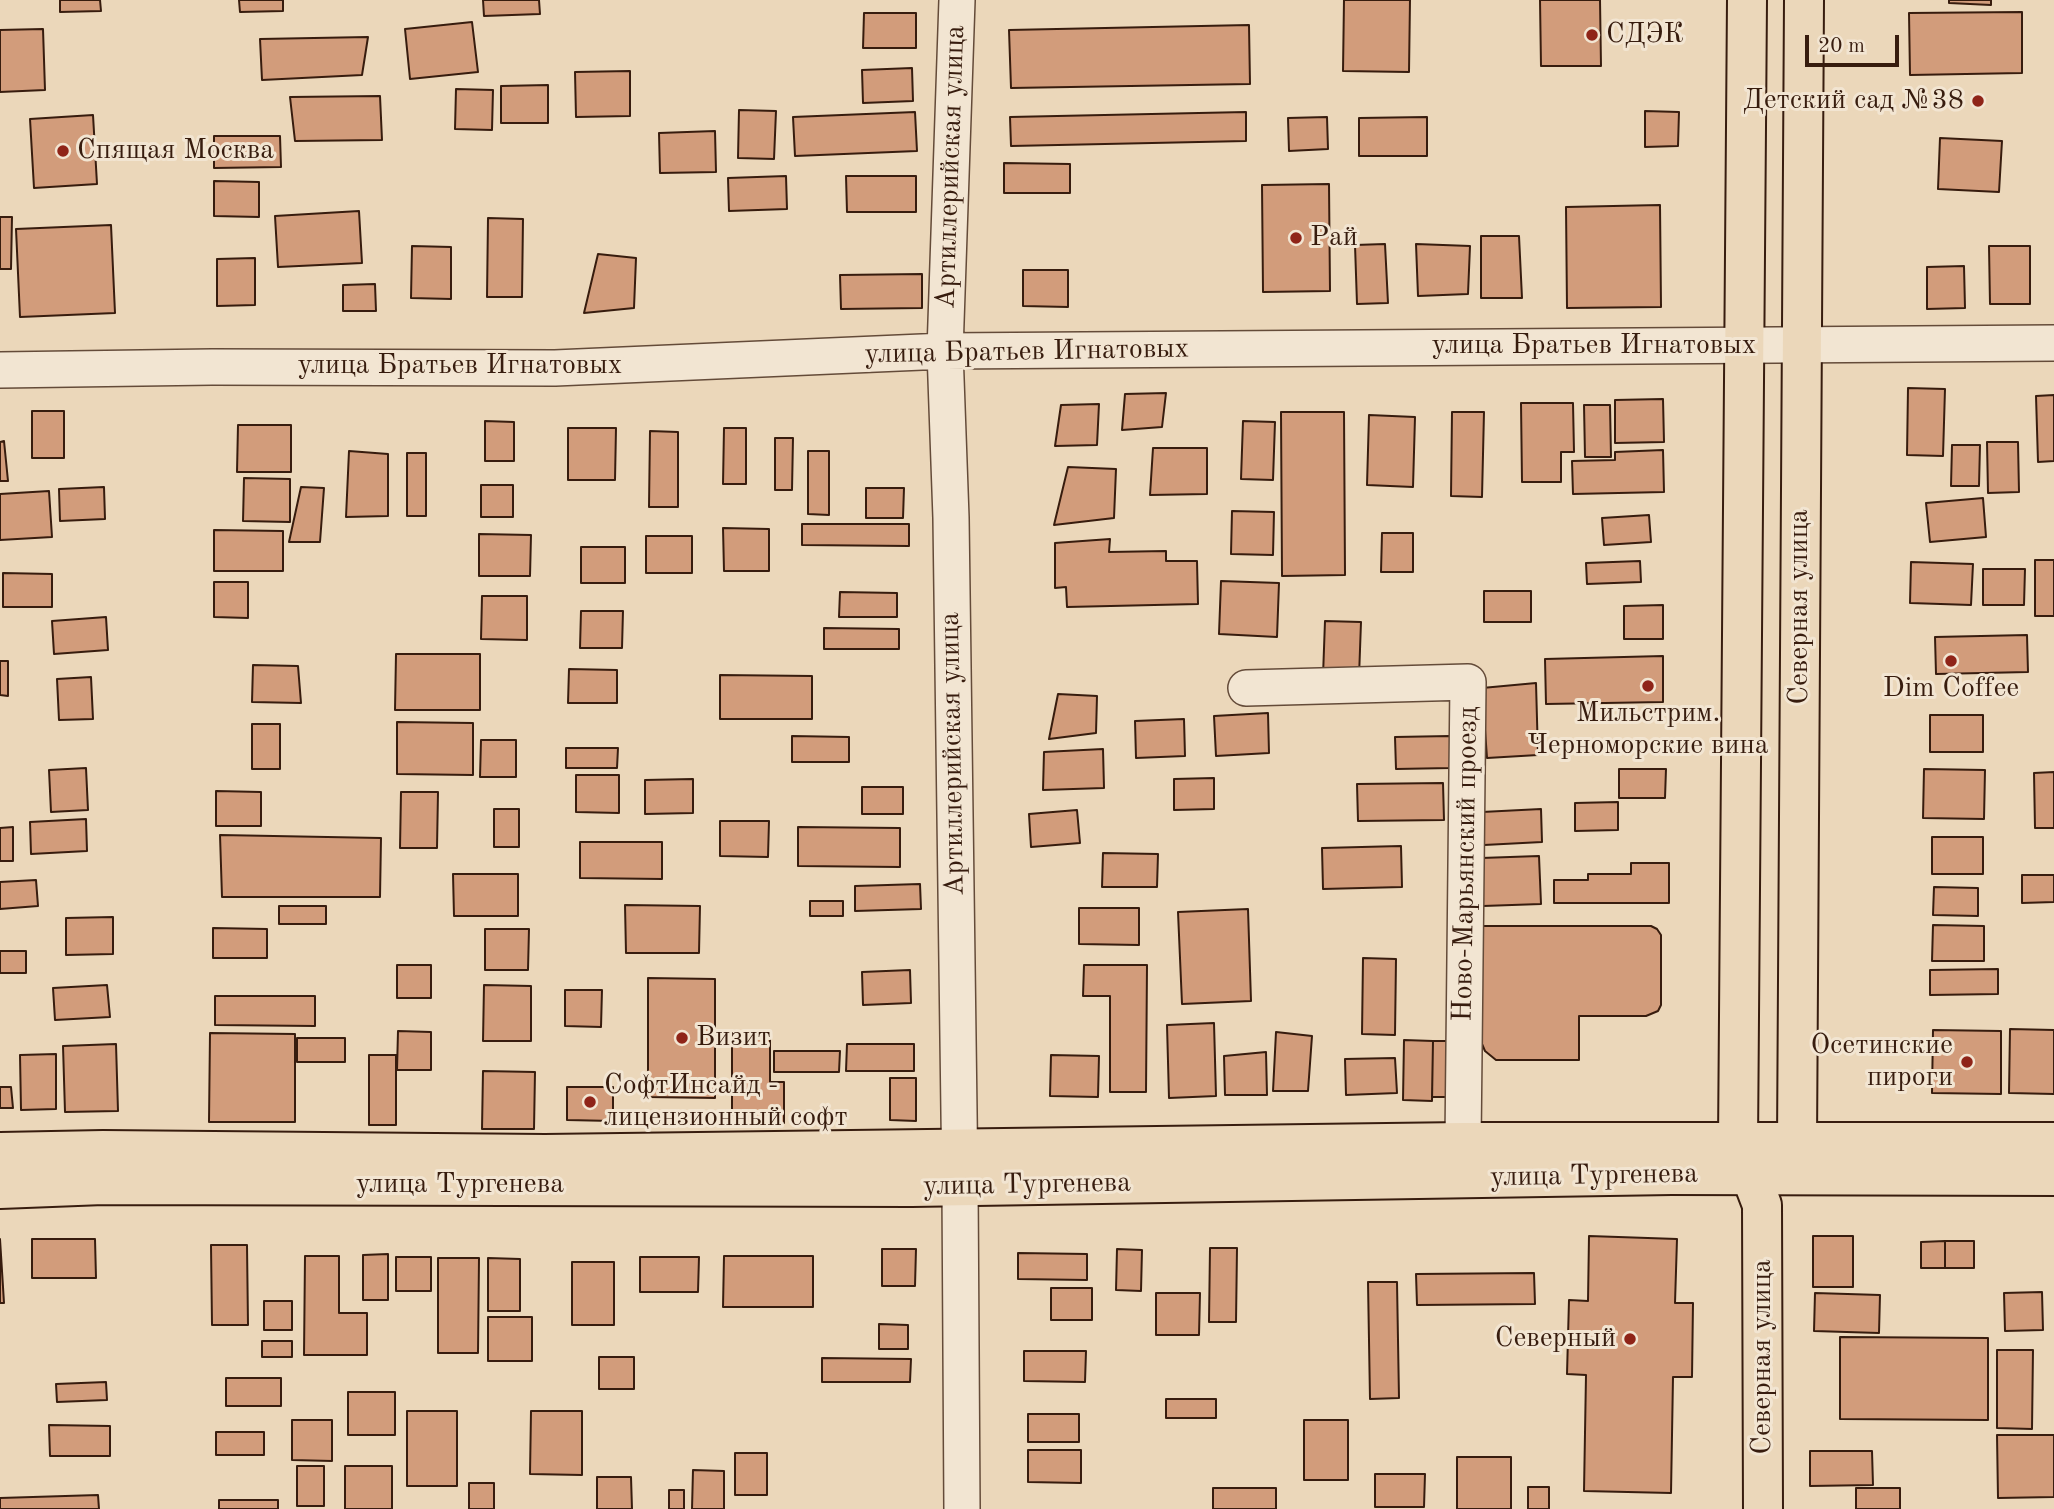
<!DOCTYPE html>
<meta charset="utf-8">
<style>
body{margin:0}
#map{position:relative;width:2054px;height:1509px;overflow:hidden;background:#ebd7ba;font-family:"Old Standard TT",serif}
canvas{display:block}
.scale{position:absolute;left:1805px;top:35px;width:94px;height:32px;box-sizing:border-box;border:4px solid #371c0e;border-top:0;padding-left:9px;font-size:21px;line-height:24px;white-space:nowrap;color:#371c0e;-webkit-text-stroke:5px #f2e5d2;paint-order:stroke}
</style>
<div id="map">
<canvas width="2054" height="1509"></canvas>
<div class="scale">20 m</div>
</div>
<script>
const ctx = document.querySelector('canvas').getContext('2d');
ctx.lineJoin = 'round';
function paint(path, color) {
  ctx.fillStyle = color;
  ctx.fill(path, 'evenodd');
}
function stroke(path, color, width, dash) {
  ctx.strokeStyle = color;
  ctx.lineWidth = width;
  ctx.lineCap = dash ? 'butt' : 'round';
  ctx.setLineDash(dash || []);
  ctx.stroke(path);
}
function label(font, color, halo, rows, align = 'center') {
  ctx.font = font + ' "Old Standard TT",serif';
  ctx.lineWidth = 6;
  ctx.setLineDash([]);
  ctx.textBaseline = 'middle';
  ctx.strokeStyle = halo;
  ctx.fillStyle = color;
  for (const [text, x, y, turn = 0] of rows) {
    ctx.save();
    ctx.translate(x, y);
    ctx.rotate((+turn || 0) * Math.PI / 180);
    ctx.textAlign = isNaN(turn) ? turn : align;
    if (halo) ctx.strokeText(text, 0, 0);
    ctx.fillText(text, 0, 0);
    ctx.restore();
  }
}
const building = new Path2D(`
 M60 0H100L101 11 60 12Z
 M239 0H283V11L240 12Z
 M483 0H539L540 14 484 16Z
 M1344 0H1410L1409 72 1343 71Z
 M1540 0H1600L1601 66H1541Z
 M1949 0H1991V5L1949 3Z
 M2022 12V73L1910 75 1909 13Z
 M864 13H916V48H863Z
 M472 22 478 72 410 79 405 29Z
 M1249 25 1250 84 1011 88 1009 30Z
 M43 29 45 90 0 92V30Z
 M368 37 362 75 262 80 260 39Z
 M912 68 913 101 863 103 862 70Z
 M630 71V116L576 117 575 72Z
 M548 85V123H501V86Z
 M456 89 493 90 492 130 455 129Z
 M380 96 382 140 295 141 290 97Z
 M739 110 776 111 774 159 738 158Z
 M1645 111 1679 112 1678 146 1645 147Z
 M915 112 917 151 795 156 793 117Z
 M1246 112V141L1011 146 1010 117Z
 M93 115 97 184 34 188 30 119Z
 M1327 117 1328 149 1289 151 1288 118Z
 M1427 117V156H1359V118Z
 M715 131 716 172 660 173 659 133Z
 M214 136H280L281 167 214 168Z
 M1940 138 2002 141 1999 192 1938 189Z
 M1004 163 1070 164V193H1004Z
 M786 176 787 209 729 211 728 178Z
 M846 176H916V212H847Z
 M214 181 259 182V217L214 216Z
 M1329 184 1330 291 1263 292 1262 185Z
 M1660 205 1661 307 1567 308 1566 207Z
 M359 211 362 263 278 267 275 216Z
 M0 217H12L11 269H0Z
 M488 218 523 219 522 297H487Z
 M111 225 115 313 20 317 16 229Z
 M1481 236H1519L1522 298H1481Z
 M1385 244 1388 303 1357 304 1355 245Z
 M1416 244 1470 246 1468 294 1418 296Z
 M412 246 451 247V299L411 298Z
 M1989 246H2030V304H1990Z
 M598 254 636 258 634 308 584 313Z
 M255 258V305L217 306V259Z
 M1964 266 1965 308 1927 309V267Z
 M1023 270H1068V307L1023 306Z
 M922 274V308L841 309 840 275Z
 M375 284 376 311H343V285Z
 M1908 388 1945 389 1943 456 1907 455Z
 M1166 393 1162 427 1122 430 1125 394Z
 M2054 395V461L2038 462 2036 396Z
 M1663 399 1664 442 1615 443V400Z
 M1521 403H1573L1574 452H1561V482H1522Z
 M1099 404 1097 445 1055 446 1061 405Z
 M1584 405H1610L1611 457H1585Z
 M32 411H64V458H32Z
 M1281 412H1344L1345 575 1282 576Z
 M1452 412H1484L1482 497 1451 496Z
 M1369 415 1415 417 1413 487 1367 485Z
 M485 421 514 422V461H485Z
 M1243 421 1275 422 1273 480 1241 479Z
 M238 425H291V472H237Z
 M568 428H616L615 480H568Z
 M724 428H746V484H723Z
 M650 431 678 432V507H649Z
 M775 438H793L792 490H775Z
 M4 441 8 481H0V442Z
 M1987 442H2018L2019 492 1988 493Z
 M1952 445H1980L1979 486H1951Z
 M1153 448H1207V494L1150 495Z
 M1663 450 1664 492 1573 494 1572 461 1615 460V452Z
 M349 451 388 454V516L346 517Z
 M808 451H829V515L808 514Z
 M407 453H426V516H407Z
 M1068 467 1116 469 1114 518 1054 525Z
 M244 478 290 479V522L243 521Z
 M481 485H513V517H481Z
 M104 487 105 519 60 521 59 489Z
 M301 487 324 488 320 542H289Z
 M866 488H904L903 518H866Z
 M49 491 52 537 0 540V494Z
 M1983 498 1986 537 1930 542 1926 503Z
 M1232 511 1274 512 1273 555 1231 554Z
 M1649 515 1651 542 1604 545 1602 518Z
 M802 524H909V546L802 545Z
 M723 528 769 529V571H724Z
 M214 530 283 531V571H214Z
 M1382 533H1413V572H1381Z
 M479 534 531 535 530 576H479Z
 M646 536H692V573H646Z
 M1110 539 1109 552 1166 551V561H1197L1198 604 1067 607 1066 587 1055 588V543Z
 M581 547H625V583H581Z
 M2035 560H2054V616H2035Z
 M1640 561 1641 582 1587 584 1586 563Z
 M1911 562 1973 564 1971 605 1910 603Z
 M1983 569H2025L2024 605H1983Z
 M3 573 52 574V607H3Z
 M1221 581 1279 583 1277 637 1219 634Z
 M214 582H248V618L214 617Z
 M1484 591H1531V622H1484Z
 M840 592 897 593V617H839Z
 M482 596H527V640L481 639Z
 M1663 605V639H1624V606Z
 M581 611H623L622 648H580Z
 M106 617 108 650 54 654 52 621Z
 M1325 621 1361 622 1359 677 1323 676Z
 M824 628 899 629V649H824Z
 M2027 635 2028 672 1936 674 1935 637Z
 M396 654H480V710H395Z
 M1663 656V702L1546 704 1545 659Z
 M0 661H8V696L0 695Z
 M253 665 298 666 301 703 252 702Z
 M569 669 617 670V703H568Z
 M720 675 812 676V719H720Z
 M91 677 93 719 59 720 57 679Z
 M1536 683 1538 755 1487 758 1482 688Z
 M1058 694 1097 696 1096 733 1049 739Z
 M1268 713 1269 753 1216 756 1214 716Z
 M1930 715H1983V752H1930Z
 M1184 719 1185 756 1136 758 1135 721Z
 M397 722 473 723V775L397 774Z
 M252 724H280V769H252Z
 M792 736 849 737V762H792Z
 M1450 736 1451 768 1396 769 1395 737Z
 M481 740H516V777H480Z
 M566 748H618L617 768H566Z
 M1103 749 1104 788 1043 790 1044 752Z
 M86 768 88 810 51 812 49 770Z
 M1619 769H1666L1665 798H1619Z
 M1924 769 1985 770 1984 819 1923 818Z
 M2054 772V828H2035L2034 773Z
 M576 775H619V813L576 812Z
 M1214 778V809L1174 810V779Z
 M693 779V813L645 814V780Z
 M1443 783 1444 820 1358 821 1357 784Z
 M862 787H903V814H862Z
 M216 791 261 792V826H216Z
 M401 792H438L437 848H400Z
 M1618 802V830L1575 831V803Z
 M494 809H519V847H494Z
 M1541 809 1542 842 1484 845 1482 812Z
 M1077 810 1080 843 1031 847 1029 814Z
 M86 819 87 851 31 854 30 822Z
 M720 821H769L768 857 720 856Z
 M13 827V861H0V828Z
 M798 827 900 828V867L798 866Z
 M220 835 381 838 380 897H222Z
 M1932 837H1983V874H1932Z
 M580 842H662V879L580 878Z
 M1401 846 1402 887 1323 889 1322 848Z
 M1103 853 1158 854 1157 887H1102Z
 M1539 856 1541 904 1483 906 1481 858Z
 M1631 863H1669V903H1554V880H1588V874H1631Z
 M453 874H518V916H454Z
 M2022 875H2054V902L2022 903Z
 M36 880 38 906 0 909V882Z
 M920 884 921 909 855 911V886Z
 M1934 887 1978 888V916L1933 915Z
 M810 901H843V916H810Z
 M625 905 700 906 699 953H626Z
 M279 906H326V924H279Z
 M1079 908H1139V945L1079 944Z
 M1248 909 1251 1001 1182 1004 1178 912Z
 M113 917V954L66 955V918Z
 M1933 925 1984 926V961H1932Z
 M1482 926H1651L1657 929 1661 935V1005L1658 1011 1646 1016H1579V1060H1496L1485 1051 1482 1044Z
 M213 928 267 929V958H213Z
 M485 929H529L528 970H485Z
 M0 951H26V973H0Z
 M1363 958 1396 959 1395 1035 1362 1034Z
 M397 965H431V998H397Z
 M1084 965H1147L1146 1092H1110V996H1083Z
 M1998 969V994L1930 995V970Z
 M910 970 911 1003 863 1005 862 972Z
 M648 978 715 979V1098L648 1097Z
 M107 985 110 1017 55 1020 53 988Z
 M484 985 531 986V1041H483Z
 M565 990H602L601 1027 565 1026Z
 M215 996H315V1026L215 1025Z
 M1214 1023 1216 1096 1169 1098 1167 1025Z
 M2010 1029 2054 1030V1094L2009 1093Z
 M1933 1030 2001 1031V1094L1932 1093Z
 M398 1031 431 1032V1070H397Z
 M732 1032H770V1082H784V1123H732Z
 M1276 1032 1312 1036 1308 1091H1273Z
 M210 1033 295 1034V1122H209Z
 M297 1038H345V1062H297Z
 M1404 1040 1433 1041 1432 1101 1403 1100Z
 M1433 1041H1452L1451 1097H1432Z
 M116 1044 118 1111 65 1112 63 1046Z
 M847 1044H914V1071H846Z
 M774 1051H840L839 1072H774Z
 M1266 1052 1267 1095H1225L1224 1056Z
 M56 1054V1109L21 1110 20 1055Z
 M369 1055H396V1125H369Z
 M1051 1055 1099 1056 1098 1097 1050 1096Z
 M1395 1058 1397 1093 1346 1095 1345 1059Z
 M483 1071 535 1072 534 1129H482Z
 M890 1078H916V1121L890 1120Z
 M0 1087H11L13 1108H0Z
 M567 1087H613V1121L567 1120Z
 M1589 1236 1677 1239 1675 1303H1693L1692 1377H1673L1671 1493 1584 1491 1586 1375 1567 1374 1569 1300 1588 1301Z
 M1813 1236H1853V1287H1813Z
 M0 1239 4 1303H0Z
 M32 1239H95L96 1278H32Z
 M1945 1241V1268H1921V1242Z
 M1945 1241H1974V1268H1945Z
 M211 1245H247L248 1325H212Z
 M1210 1248H1237L1236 1322H1209Z
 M882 1249H916L915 1286H882Z
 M1117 1249 1142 1250 1141 1291 1116 1290Z
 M1018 1253 1087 1254V1280L1018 1279Z
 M388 1254V1300H363V1255Z
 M305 1256H339V1313H367V1355H304Z
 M724 1256H813V1307H723Z
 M396 1257H431V1291H396Z
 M640 1257H699L698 1292H640Z
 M438 1258H479L478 1353H438Z
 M488 1258 520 1259V1311H488Z
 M572 1262H614V1325H572Z
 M1534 1273 1535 1304 1417 1305 1416 1274Z
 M1368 1282H1397L1399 1398 1370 1399Z
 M1051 1288H1092V1320H1051Z
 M2042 1292 2043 1330 2005 1331 2004 1293Z
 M1156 1293H1200L1199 1335H1156Z
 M1815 1293 1880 1295 1879 1333 1814 1331Z
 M264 1301H292V1330H264Z
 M488 1317H532V1361H488Z
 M879 1324 908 1325V1349H879Z
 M1840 1337 1988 1338V1420L1840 1419Z
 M262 1341H292V1357H262Z
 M1997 1350H2033L2032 1429 1997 1428Z
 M1024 1351H1086L1085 1382 1024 1381Z
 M599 1357H634V1389H599Z
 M822 1358 911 1359 910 1382H822Z
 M226 1378H281V1406H226Z
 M106 1382 107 1400 57 1402 56 1384Z
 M348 1392H395V1435H348Z
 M1166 1399H1216V1418H1166Z
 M407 1411H457V1486H407Z
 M531 1411H582V1475L530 1474Z
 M1028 1414H1079V1442H1028Z
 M292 1420H332V1461L292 1460Z
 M1304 1420H1348V1480H1304Z
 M49 1425 110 1426V1456H50Z
 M216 1432H264V1455H216Z
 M1997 1435H2054V1497L1998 1498Z
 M1028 1450H1081V1483L1028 1482Z
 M1810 1451H1872L1873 1485 1810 1486Z
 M735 1453H767V1495H735Z
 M1457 1457H1511V1509H1457Z
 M297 1466H324V1506H297Z
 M345 1466H392V1509H345Z
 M693 1470 724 1471V1509H692Z
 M1375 1474H1425L1424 1507H1375Z
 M597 1477H631L632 1509H597Z
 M469 1483H494V1509H469Z
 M1528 1487H1549V1509H1528Z
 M1213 1488H1276V1509H1213Z
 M1856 1488H1900V1509H1856Z
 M669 1490H684V1509H669Z
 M98 1495 99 1509H0V1498Z
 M219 1500H278V1509H219Z`);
paint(building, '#d29c7b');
stroke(building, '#371c0e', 2);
const minor = new Path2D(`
 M957 0 945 351 951 518 960 1186 962 1509
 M0 370 212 367 555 368 945 351 2054 343
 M1246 688 1468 682 1463 1142`);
const major = new Path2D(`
 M1747 0 1738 1142 1762 1205 1763 1509
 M1780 1172 1797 1143 1804 0`);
const highway = new Path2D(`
 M0 1152 103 1150 545 1154 1463 1142H2054
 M0 1189 103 1185 912 1187 1672 1175 2054 1176`);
stroke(minor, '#644b39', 38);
stroke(major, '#371c0e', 42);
stroke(highway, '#371c0e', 42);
stroke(minor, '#f2e5d2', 35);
stroke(major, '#ebd7ba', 38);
stroke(highway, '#ebd7ba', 38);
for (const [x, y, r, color] of [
 [1592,35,7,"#8f2418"],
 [1978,101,7,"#8f2418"],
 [63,151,7,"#8f2418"],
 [1296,238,7,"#8f2418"],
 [1951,661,7,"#8f2418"],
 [1648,686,7,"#8f2418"],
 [682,1038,7,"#8f2418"],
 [1967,1062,7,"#8f2418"],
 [590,1102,7,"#8f2418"],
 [1630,1339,7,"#8f2418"]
]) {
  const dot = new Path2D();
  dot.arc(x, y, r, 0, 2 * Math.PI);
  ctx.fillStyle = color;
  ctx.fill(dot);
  stroke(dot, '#f2e5d2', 2.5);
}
label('28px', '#371c0e', '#f2e5d2', [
 ["СДЭК",1606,35],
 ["Детский сад №38",1964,101,"right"],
 ["Спящая Москва",77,151],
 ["Рай",1310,238],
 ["Dim Coffee",1951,689,"center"],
 ["Мильстрим.",1648,714,"center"],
 ["Черноморские вина",1648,746,"center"],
 ["Визит",696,1038],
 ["Осетинские",1953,1046,"right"],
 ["пироги",1953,1078,"right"],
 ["СофтИнсайд -",604,1086],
 ["лицензионный софт",604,1118],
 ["Северный",1616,1339,"right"]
], 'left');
label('28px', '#371c0e', '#f2e5d2', [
 ["Артиллерийская улица",951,167,-88],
 ["улица Братьев Игнатовых",1594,346],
 ["улица Братьев Игнатовых",1027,352,-1],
 ["улица Братьев Игнатовых",460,366],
 ["Северная улица",1800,607,-90],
 ["Артиллерийская улица",953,754,-91],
 ["Ново-Марьянский проезд",1466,864,-89],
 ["улица Тургенева",1594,1176,-1],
 ["улица Тургенева",460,1185],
 ["улица Тургенева",1027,1185,-1],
 ["Северная улица",1763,1357,-90]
]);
</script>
